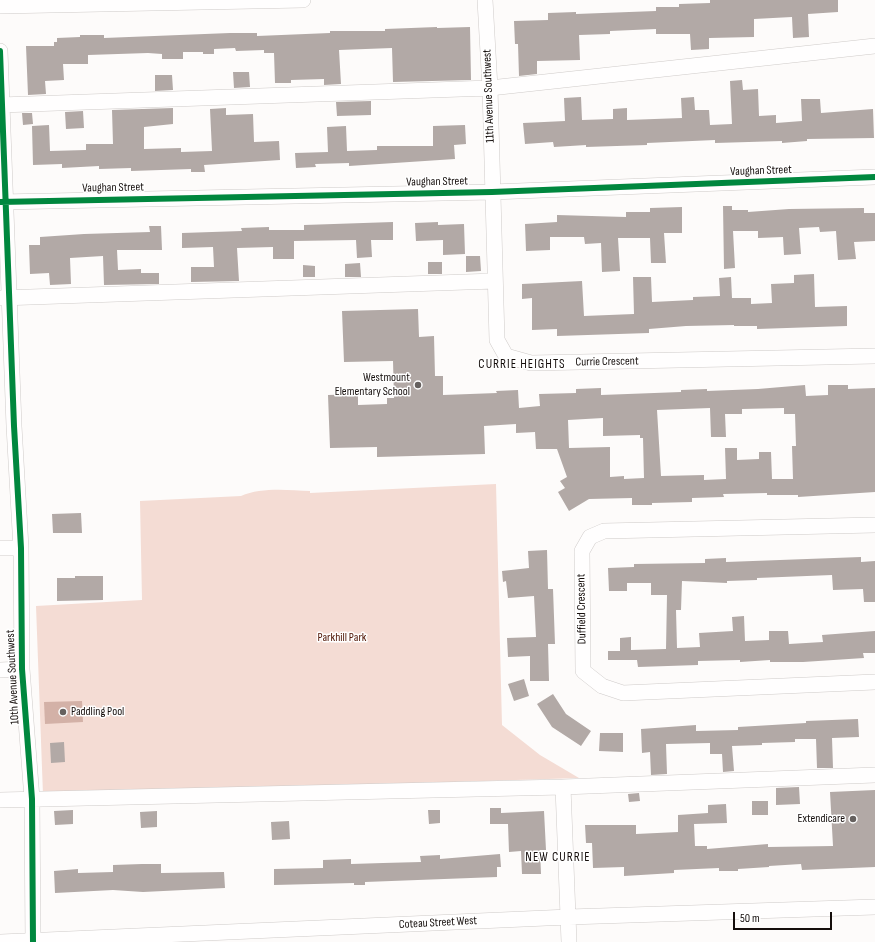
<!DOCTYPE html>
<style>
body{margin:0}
#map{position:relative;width:875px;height:942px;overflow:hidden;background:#fdfbfa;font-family:"Sofia Sans Condensed",sans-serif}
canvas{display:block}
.scale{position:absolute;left:733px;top:912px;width:99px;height:18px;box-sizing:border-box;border:2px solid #150e0c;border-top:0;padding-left:5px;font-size:12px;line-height:14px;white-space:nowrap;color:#150e0c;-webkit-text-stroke:3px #fff;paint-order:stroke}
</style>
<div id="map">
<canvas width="875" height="942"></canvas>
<div class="scale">50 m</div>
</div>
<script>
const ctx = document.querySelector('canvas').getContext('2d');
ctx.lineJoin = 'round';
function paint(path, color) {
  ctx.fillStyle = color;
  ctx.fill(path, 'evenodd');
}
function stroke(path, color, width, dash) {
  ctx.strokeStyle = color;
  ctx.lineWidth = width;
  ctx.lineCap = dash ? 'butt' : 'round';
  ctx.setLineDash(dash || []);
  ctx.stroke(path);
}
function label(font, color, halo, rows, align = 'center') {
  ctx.font = font + ' "Sofia Sans Condensed",sans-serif';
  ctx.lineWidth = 3;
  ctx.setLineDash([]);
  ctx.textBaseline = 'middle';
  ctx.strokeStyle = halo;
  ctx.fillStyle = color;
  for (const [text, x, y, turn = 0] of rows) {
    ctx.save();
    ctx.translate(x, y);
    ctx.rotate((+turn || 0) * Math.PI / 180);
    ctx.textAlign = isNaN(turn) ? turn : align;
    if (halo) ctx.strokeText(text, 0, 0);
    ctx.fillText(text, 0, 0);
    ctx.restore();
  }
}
paint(new Path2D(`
 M496 484 502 725 540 755 579 778 43 795 36 606 142 600 140 501 241 496C261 487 288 490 310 491V493Z`), '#f4dcd4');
paint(new Path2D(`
 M82 701 83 722 45 724 44 702Z`), '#d3b1a7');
paint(new Path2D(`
 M710 0H838V12L808 14 809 37 793 38 792 17 754 19V37L709 38V49L691 50 690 34H656V29L610 31V34L579 35 580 60 537 61V74L519 76 518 44H515L514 21 548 20V13L576 12V14L656 11V7H679V4L710 3Z
 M437 27V28L470 27 471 80 393 82 392 48 339 50 341 84 324 85V79L291 80V83H275L274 53H264V50L236 51 235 48 214 49V54H203V52H183V59H162V54L148 53 88 55V64H63L64 80 45 81 46 94 28 95 26 46H54V42H57V38L80 37V35H104V38L230 33H257V36L330 33V31H385V29Z
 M233 72H249L250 87 234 88Z
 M155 75H172L173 90 155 91Z
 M742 80 743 90 758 89 759 116 776 115V123L802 121 801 99H820L821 113 873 109 874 138 807 139V141L782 143V141L715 143V140L647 143V145L586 147V145L554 147 553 142 525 144 523 123 565 121 564 98 581 97 582 120 613 119V109L627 108V120L682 118 681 98 694 97 695 110H709L710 125 732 124 730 81Z
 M371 101V115L337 116 336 102Z
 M173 108V124L144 127V149L181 148V152L212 151 210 109 226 108V115L253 114 254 142 279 141 280 160 204 165 205 172H191V169L131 171V168L99 169V166L62 168V164L33 165 32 126 49 125 50 151 86 150V144H113L112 110Z
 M83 111 84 128 66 129 65 112Z
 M22 113H32L33 124 23 125Z
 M465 125 466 144 454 145 455 159 349 166V163L315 164 316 167 296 168 295 153 328 152 327 127 346 126 347 151 377 150V146H433V126Z
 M723 206H732V210H748V212L789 209 864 208V213H875V241L854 242 856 259 838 260 836 231 820 232 819 227 799 228 801 254 784 255 783 237 758 238V231H733L735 268 724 269Z
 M682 207V233H664L666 263H651L650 238H618L620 271 602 272 601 243 585 244 584 237H550V250L526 251 525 224 557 222V215L626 217V212H650V208Z
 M393 222V240H371L372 257 357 258 356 240 294 241V259H273V247L237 248 239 281 191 282V267H214L213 247 182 248V233L242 231 241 228 269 227V230H304V225Z
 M438 222V225L464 224 465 254 443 255V240L416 241 415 223Z
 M149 226H161L162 250H117L118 270 141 269V273H159V284L104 285 103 256 70 258 71 284 50 285 49 273 30 274 29 245H40V237L84 234 150 232Z
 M466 256H480L481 271 466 272Z
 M428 262H442V274H428Z
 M360 263 361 277H345V264Z
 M303 265 315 266V277H303Z
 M814 274 815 307 847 306V326L757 329V326H734V325L686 326 649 329V333L557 336V329L532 330V298L522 299V284L582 281 584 316 634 314 633 277H651L652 302 693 300V297L720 296 719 278 731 277 732 298H751V304L772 303 771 284 794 283V275Z
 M418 309 419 337 434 336 435 376H443V395L497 393 496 391 518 390 519 408 540 406 539 394 576 393V389L601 388V395L681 392V390L707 389V391L758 389 805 385 806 396 828 395V385H848V389L875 388V492L798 497V495H767V493L723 494 724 497 692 498V502L652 503V505H632V498L589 499 569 511 558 492 565 488 560 481 567 477 557 449H536L535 432 516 433V424L484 426 485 454 377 457V447L330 448 328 395 358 394V405L387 404V398H394L393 361 344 362 342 311ZM710 408 711 437H726L725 414H742V409L784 408V414H795L796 446H792L793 479H772L771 452H759V459L737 460V448H725L726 479 704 480V475L661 476 657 410ZM603 418V436L640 435V438H643L644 478 624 479V476L610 477V447L569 448 568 420Z
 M81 513 82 533H53L52 514Z
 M547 550 548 589H553L555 644H548L549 681H530V656L508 657 507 638 536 637 534 596 508 598 506 581 503 582 502 571 529 568 528 551Z
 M861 557V562L875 561V602H864L863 589 833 590 832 575 757 578V580L727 581V583L682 581 681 610H676L677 648 700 647 699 633 733 631 732 617 744 616 745 641 769 640V631H788L789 644 823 642 822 635 875 631V653H863L864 658 803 662H770V660L740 662V660L698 661V665L638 667 637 660H608V651H620V638L631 637V650L666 649 667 595H651V583H627V591H609L608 568 634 567V564L705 563V559L726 558V562Z
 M75 576H103V600L57 601V578H75Z
 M524 679 529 696 514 701 508 684Z
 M553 694 566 714 591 731 581 746 552 727 537 704Z
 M858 719 859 737 832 738 833 768H817L816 739H795V742L762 743V745L732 746 734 771 723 772 722 754H710V743L666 744 667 774 651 775 650 752 642 753 641 729 696 725V731L738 730V727L806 723V721Z
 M600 733H623V752L599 751Z
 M64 742 65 762 51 763 50 743Z
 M799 787 800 804 776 805V788Z
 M875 790V867L802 870 801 864 769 866V867L738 869V871H719V868L674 870V873L624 876V867L593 868 592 843H586L585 825H636V834L678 832V815L708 813V805L726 804 727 823 694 824 695 846H707V849L768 844V847L833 846 830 792Z
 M639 793 640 801 629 802 628 794Z
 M752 801H768V815H752Z
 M490 808H501V813L544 811 546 850H540L541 874H522L521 851 509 852 508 824H490Z
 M73 810V824L55 825 54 811Z
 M428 810H440V823L429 824Z
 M157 811V827L141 828 140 812Z
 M289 821 290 839 272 840 271 822Z
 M500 854 501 867H497V877L365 882V885H354V883L274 885V869L323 868V860L351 859V864L383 863 421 862 420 856 440 855V859Z
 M142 864H161V873L224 872 225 888 143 892 113 890 55 893 54 871 78 869V873L113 872V865Z`), '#b2a9a6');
const minor = new Path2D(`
 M485 0 490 88 497 340 506 356 531 363 875 356
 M0 6 303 0
 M0 51 14 426 21 548 22 669 32 799 33 942
 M0 105 490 88 875 46
 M0 202 492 192 875 177
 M1 298 495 281
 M875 525 604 531 590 537 582 551 583 671 602 686 623 693 875 682
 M0 548H21
 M0 670 22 669
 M563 787 569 942
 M0 800 563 787 875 775
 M1 942 569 917 875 907`);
stroke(minor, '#cfcbc9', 16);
stroke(minor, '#fffefe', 15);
stroke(new Path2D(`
 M0 51 14 426 21 548 22 669 32 799 33 942
 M0 202 492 192 875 177`), '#00873e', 6);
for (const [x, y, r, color] of [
 [418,385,4,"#66615f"],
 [63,712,4,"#66615f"],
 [853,819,4,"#66615f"]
]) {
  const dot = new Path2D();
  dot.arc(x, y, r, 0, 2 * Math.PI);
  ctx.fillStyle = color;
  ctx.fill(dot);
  stroke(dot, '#fff', 1.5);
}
label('12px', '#150e0c', '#fff', [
 ["11th Avenue Southwest",489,96,-92],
 ["Vaughan Street",761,171,-2],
 ["Vaughan Street",437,182,-1],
 ["Vaughan Street",113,188,-1],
 ["Currie Crescent",607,362,-1],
 ["Duffield Crescent",582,609,-91],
 ["10th Avenue Southwest",13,677,-93],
 ["Coteau Street West",438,923,-3]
]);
label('12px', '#150e0c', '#fff', [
 ["Westmount",410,378],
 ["Elementary School",410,392],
 ["Paddling Pool",71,712,"left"],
 ["Extendicare",845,819]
], 'right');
label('12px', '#4d1200', '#fff', [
 ["Parkhill Park",342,638]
]);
ctx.letterSpacing = '1px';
label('13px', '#150e0c', '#fff', [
 ["CURRIE HEIGHTS",522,365],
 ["NEW CURRIE",558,858]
]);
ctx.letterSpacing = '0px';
</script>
